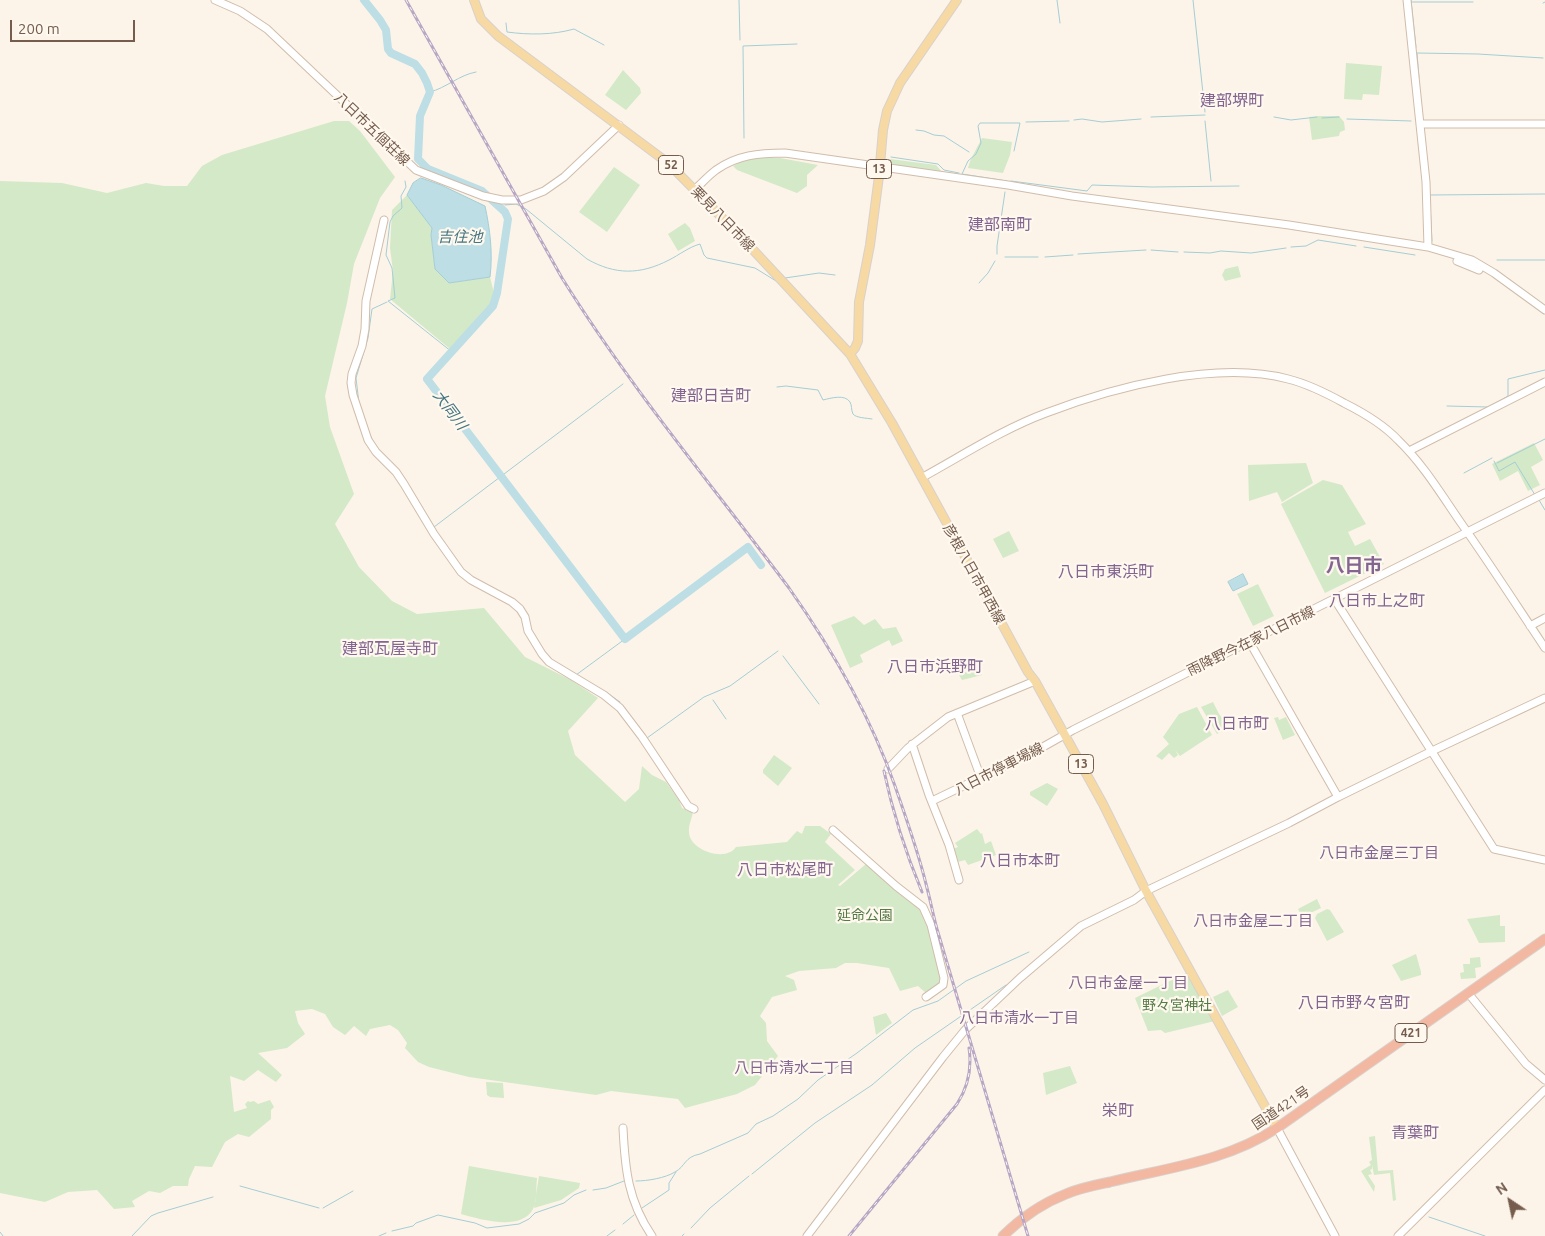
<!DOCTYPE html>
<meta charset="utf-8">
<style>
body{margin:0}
#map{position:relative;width:1545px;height:1236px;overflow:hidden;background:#fcf4e8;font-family:Ubuntu,sans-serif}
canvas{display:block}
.north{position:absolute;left:1485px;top:1176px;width:50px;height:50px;-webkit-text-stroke:4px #fef8ee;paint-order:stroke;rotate:326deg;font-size:14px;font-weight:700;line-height:20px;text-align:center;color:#755c4d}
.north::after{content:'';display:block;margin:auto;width:18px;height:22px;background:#755c4d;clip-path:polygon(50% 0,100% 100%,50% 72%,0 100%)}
.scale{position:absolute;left:10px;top:20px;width:125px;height:22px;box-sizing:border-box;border:2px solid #755c4d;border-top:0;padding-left:6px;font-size:15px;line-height:18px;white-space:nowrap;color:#755c4d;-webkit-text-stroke:4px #fef8ee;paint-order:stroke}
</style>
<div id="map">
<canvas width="1545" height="1236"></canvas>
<div class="north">N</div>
<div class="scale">200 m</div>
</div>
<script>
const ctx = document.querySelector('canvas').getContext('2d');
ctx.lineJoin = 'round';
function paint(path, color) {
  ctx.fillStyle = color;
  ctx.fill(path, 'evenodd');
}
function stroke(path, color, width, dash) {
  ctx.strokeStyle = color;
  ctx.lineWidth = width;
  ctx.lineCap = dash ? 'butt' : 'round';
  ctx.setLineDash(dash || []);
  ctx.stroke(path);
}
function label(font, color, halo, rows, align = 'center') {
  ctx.font = font + ' Ubuntu,"Noto Sans JP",sans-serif';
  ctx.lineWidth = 4.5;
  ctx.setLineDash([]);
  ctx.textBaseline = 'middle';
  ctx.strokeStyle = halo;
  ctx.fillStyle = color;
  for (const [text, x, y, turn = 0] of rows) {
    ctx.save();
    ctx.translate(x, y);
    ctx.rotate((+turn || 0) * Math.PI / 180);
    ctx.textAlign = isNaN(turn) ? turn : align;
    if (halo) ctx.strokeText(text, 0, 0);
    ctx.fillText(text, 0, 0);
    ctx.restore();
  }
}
paint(new Path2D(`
 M1346 63 1382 66 1379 95 1363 94 1362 100 1344 99Z
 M623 70 640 88 641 93 626 110 605 95Z
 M1320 116H1339L1344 122 1345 130 1340 132 1339 136 1312 140 1309 117Z
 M334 121H349L360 131 395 177 380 198 354 264 347 303 325 396 330 427 354 494 335 524 359 567 392 601 417 614 484 608 525 657 571 680 598 698 568 731 575 755 625 802 639 789 642 766 652 775 666 782 679 800 682 808 693 812C692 818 688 826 689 832 689 848 717 859 730 852 732 852 735 848 736 847L787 842 797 831 802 834 805 826H820L831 834 825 842 855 870 838 885 840 886 866 864 920 908 932 938 943 978 941 982 927 994 918 986 900 991 889 968 857 963H845L836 968 799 971 785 976 794 980 797 990 772 997 760 1016 766 1023 767 1041 778 1056 755 1085 737 1094 685 1108 678 1099 611 1091 596 1095 469 1077 429 1067 418 1062 405 1048 407 1043 398 1030 390 1025 370 1029 366 1036 354 1026 345 1035 333 1027 325 1014 312 1009 295 1011 298 1023 305 1034 287 1048 258 1053 282 1075 276 1082 258 1070 244 1081 230 1076 234 1112 247 1108 245 1104 248 1101 250 1102 254 1101 258 1104 270 1100 274 1107 271 1110V1119L249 1137 238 1134 225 1142 212 1167 195 1166 189 1179 188 1186H173L160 1193 149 1191 132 1201 135 1207 114 1209 97 1190 68 1192 45 1202 0 1193V181L62 183 107 193 146 183 164 186H187L202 166 222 155Z
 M982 138 1012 142 1010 155 1003 173 968 168C971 157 977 148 982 138Z
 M759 157 780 158 818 165 807 175V186L797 193 737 170 733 166 746 159Z
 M890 159 936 165 942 172 893 165Z
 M614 167 640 185 607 232 579 212Z
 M407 195 432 228 431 235 435 269 449 283 490 277 495 297 492 305 450 349 390 299 393 271 390 248 392 210Z
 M685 223 690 228 695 241 678 251 668 234Z
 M1238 266 1241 277 1225 281 1222 275 1225 269Z
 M1534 443 1543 460 1531 467 1540 485 1528 491 1518 471 1500 481 1492 464Z
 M1306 463 1313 483 1282 502 1277 492 1249 501 1248 465Z
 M1323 480 1342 485 1366 524 1348 532 1355 546 1370 539 1384 564 1325 593 1281 504Z
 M1009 531 1019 551 1003 558 993 539Z
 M1258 584 1274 616 1253 626 1237 594Z
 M854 616 864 625 875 619 883 629 896 627 903 641 892 646 889 640 860 655 863 662 850 668 831 625Z
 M977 666 982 675 962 680 959 675Z
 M1213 702 1219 714 1229 727 1217 734 1201 707Z
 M1197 707 1212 735 1180 756 1175 750 1178 755 1174 758 1169 753 1162 760 1156 756 1169 744 1163 737 1179 714Z
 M1278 717 1279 720 1286 717 1295 735 1283 740 1274 718Z
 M774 755 792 768 778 786 763 773V770Z
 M1047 783 1058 789 1047 806 1030 795V792Z
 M977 829 981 834 982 833 985 844 991 841 996 855 968 865 965 860 958 862 953 849 958 847 955 843Z
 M1317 899 1321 908 1302 917 1298 909Z
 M1327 909 1330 910 1344 932 1327 941 1315 918 1317 914Z
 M1500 915V926H1505V942L1479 943 1467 919Z
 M1416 954 1421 972V975L1401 981 1392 965Z
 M1480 957 1481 967 1475 968 1476 978 1461 979 1460 973 1464 972 1463 964H1470V958Z
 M1188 972 1215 1021 1165 1033 1161 1030 1148 1031 1135 998Z
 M1228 990 1238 1007 1222 1016 1213 997Z
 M886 1013 892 1023 876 1035 873 1017Z
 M1070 1066 1077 1083 1046 1095 1043 1073Z
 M486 1082 503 1083 504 1098 490 1097 487 1095Z
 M1375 1136 1378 1171 1393 1170 1396 1200 1393 1201 1390 1173 1374 1175 1372 1165V1169L1370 1170 1372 1174 1368 1175 1375 1186 1374 1192 1361 1171 1371 1165 1369 1162 1372 1160 1369 1137Z
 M469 1166 537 1178C536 1187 537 1201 533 1209 521 1232 479 1219 461 1214Z
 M539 1176 580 1183 579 1188 561 1200 534 1208Z`), '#d4e9c7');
const water = new Path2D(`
 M421 178 441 185 485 206C490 229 493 253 490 277L449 283 435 269 431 235 432 228 407 195 413 183Z
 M1243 574 1248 584 1233 591 1228 582Z`);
paint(water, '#bddee5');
stroke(water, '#a4cdd6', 1);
stroke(new Path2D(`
 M739 0 740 40
 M1057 0 1060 23
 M1193 0 1205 112
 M1411 0 1416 47
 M1411 2H1473
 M1543 3 1545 2
 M506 23 507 32C529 35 553 35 574 29L604 45
 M1419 78 1417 53 1478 54 1543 58
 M430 92C446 88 459 75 476 72
 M1151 117 1205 115
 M1274 117 1291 120 1317 117
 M1322 118 1339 117
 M1347 119 1411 121
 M1074 120 1082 119 1102 122 1141 119
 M1205 121 1211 181
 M1026 122 1069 121
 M916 130 924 131 934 135 944 136 969 152
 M744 138 743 46 797 44
 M891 157 938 164 944 170 959 173
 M405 181 406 187 401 196 402 208 393 216 390 222 386 255 392 268 395 298 388 301 452 352
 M1007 181 962 174 968 161 976 154 981 143 978 126 980 123H1020L1014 151
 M1011 181 1087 191 1092 185 1152 187 1239 186
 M1430 195 1545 194
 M1430 204 1432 241
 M505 205 516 204 526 209 587 259C615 275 640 275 669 260 679 255 689 247 700 244L704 255 707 258 755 268 776 281
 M1291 247 1306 246 1318 240 1356 246
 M1364 247 1415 255
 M1151 250 1178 252
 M1184 252 1210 253 1221 251 1251 253 1286 248
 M997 254V246L1005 192
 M1078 254 1146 250
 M1005 257H1038
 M1045 257 1073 255
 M1497 260H1545
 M785 278 819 273 835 275
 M979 283 988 273 995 261
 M777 387 786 386 818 390 823 400C831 398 845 394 850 402 852 405 851 410 853 414 856 418 867 418 872 419
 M359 403 356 378 368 338 372 309 387 302
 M1496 403 1508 396V379L1545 370
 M1447 406 1488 407
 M369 433 373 441
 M388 459 399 470
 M1494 461 1499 471 1515 462 1535 495
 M1497 463 1545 439
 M1464 473 1492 458
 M1539 500 1545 510
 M419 502 434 527 623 384
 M783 656 819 704
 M576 675 625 639
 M606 692 620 702
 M713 700 726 719
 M625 708 628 713
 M647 738 704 697 730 686 778 651
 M752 1174 815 1123 872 1085 915 1048 1006 985
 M636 1181C648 1181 665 1178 675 1172 686 1166 684 1157 700 1154L748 1133 756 1124 773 1116 798 1099 818 1080 857 1053 913 1010 938 1001 966 981 1029 952
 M240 1186 319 1208
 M593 1190 606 1188 624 1181
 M323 1208 353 1191
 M642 1208 669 1190V1183L676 1172
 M1429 1217 1485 1236
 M623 1224 634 1215
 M691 1228 710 1208 749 1176
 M392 1231 413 1226 416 1223 438 1215 475 1223 487 1228 519 1224 529 1219 535 1213 564 1203 574 1195 586 1190
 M0 1232 3 1236
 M132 1236 151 1216 158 1213 213 1197
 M379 1236 386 1233
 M607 1236 615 1230
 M682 1236 684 1234`), '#a4cdd6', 1);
stroke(new Path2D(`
 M364 0 380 20 386 30 388 49 391 53 415 64 422 73 427 83 430 92 420 116 418 159 428 169 482 191 505 212 508 219 497 293 493 306 427 379 625 639 748 547 761 565`), '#bddee5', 8);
const secondary = new Path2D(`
 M215 0 240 11 267 29 416 170 483 196 502 200H521L544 191 564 177 619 125
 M1407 0 1426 182 1428 247
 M1420 124H1545
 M695 189C702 183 708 176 716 170 737 155 759 153 785 153L1008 185 1072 196 1289 225 1428 247 1472 260 1494 273 1545 310
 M384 220 366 301 365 329 362 346 352 374 351 383 353 395 368 440 376 452 396 472 404 484 434 534 461 572 471 580 512 602 520 609 525 617 528 631 542 654 549 662 604 695 620 708 642 737 688 806 694 809
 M1457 261 1479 270
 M1409 451 1545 382
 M923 477C963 455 1003 429 1046 413 1114 387 1216 360 1288 379 1308 384 1326 393 1344 403 1364 413 1383 424 1398 440 1423 464 1441 494 1461 523 1490 564 1517 606 1545 648
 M1335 600 1494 849 1545 860
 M1530 626 1545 618
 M1249 641 1338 797
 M957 713 981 778
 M912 744 929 795 949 845 959 880
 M888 769 908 748 948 717 1035 681
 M932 801 1034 752 1073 730 1545 493
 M833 830 896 886 923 907 931 925 944 978 943 985 926 997
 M1468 993 1526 1064 1545 1080
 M623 1128C625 1169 628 1201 652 1236
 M1277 1128 1335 1236
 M807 1236 943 1057 965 1030 1020 978 1081 926 1134 900 1146 891 1289 823 1338 797 1432 751 1545 698
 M1398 1236 1545 1090`);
const primary = new Path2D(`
 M474 0 481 19 498 36 668 163 743 239 850 354 892 423 1002 624 1028 672 1035 681 1103 804 1146 891 1277 1128
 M850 354 855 348 858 341 859 302 870 245 879 176 883 130 887 111 900 83 957 0`);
const highway = new Path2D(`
 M1003 1236C1020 1219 1043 1203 1066 1194 1080 1188 1096 1185 1110 1182 1167 1168 1227 1161 1277 1128L1545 939`);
stroke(secondary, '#d0bdac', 9);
stroke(primary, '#d8d1cd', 10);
stroke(highway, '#d8d1cd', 11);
stroke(secondary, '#fff', 7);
stroke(primary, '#f7d9a4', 8);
stroke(highway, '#f3b8a2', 9);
const rail = new Path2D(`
 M406 0 562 278C630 387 712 485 789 588 832 649 870 715 895 786 906 818 918 851 926 884 930 899 933 914 937 929L1028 1236
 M884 771C893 814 905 851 922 892
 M849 1236 957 1104C968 1087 972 1068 969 1048`);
stroke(rail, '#b7a6c5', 3);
stroke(rail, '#fef8ee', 1, [4]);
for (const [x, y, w] of [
 [671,165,25],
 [879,169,25],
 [1081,764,25],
 [1411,1033,32]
]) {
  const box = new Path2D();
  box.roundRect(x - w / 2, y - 9.5, w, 19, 4);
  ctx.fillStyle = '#fef8ee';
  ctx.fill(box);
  stroke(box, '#755c4d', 1);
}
label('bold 12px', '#755c4d', null, [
 ["52",671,165],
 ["13",879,169],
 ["13",1081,764],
 ["421",1411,1033]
]);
label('14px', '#755c4d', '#fef8ee', [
 ["八日市五個荘線",372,129,44],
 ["栗見八日市線",723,219,46],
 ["彦根八日市甲西線",974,574,61],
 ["雨降野今在家八日市線",1251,641,-26],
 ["八日市停車場線",999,769,-27],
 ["国道421号",1281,1108,-34]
]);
label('14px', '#547a45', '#fef8ee', [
 ["延命公園",865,915],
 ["野々宮神社",1177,1005]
]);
label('italic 15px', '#447580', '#fef8ee', [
 ["吉住池",460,237],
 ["大同川",450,410,53]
]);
label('15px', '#836591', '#fef8ee', [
 ["八日市金屋三丁目",1379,853],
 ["八日市金屋二丁目",1253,921],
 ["八日市金屋一丁目",1128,983],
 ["八日市清水一丁目",1019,1018],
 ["八日市清水二丁目",794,1068]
]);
label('16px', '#836591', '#fef8ee', [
 ["建部堺町",1232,101],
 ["建部南町",1000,225],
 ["建部日吉町",711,396],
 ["八日市東浜町",1106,572],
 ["八日市上之町",1377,601],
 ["建部瓦屋寺町",390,649],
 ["八日市浜野町",935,667],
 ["八日市町",1237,724],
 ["八日市本町",1020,861],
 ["八日市松尾町",785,870],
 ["八日市野々宮町",1354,1003],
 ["栄町",1118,1111],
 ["青葉町",1415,1133]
]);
label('bold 19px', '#836591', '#fef8ee', [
 ["八日市",1354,566]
]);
</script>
